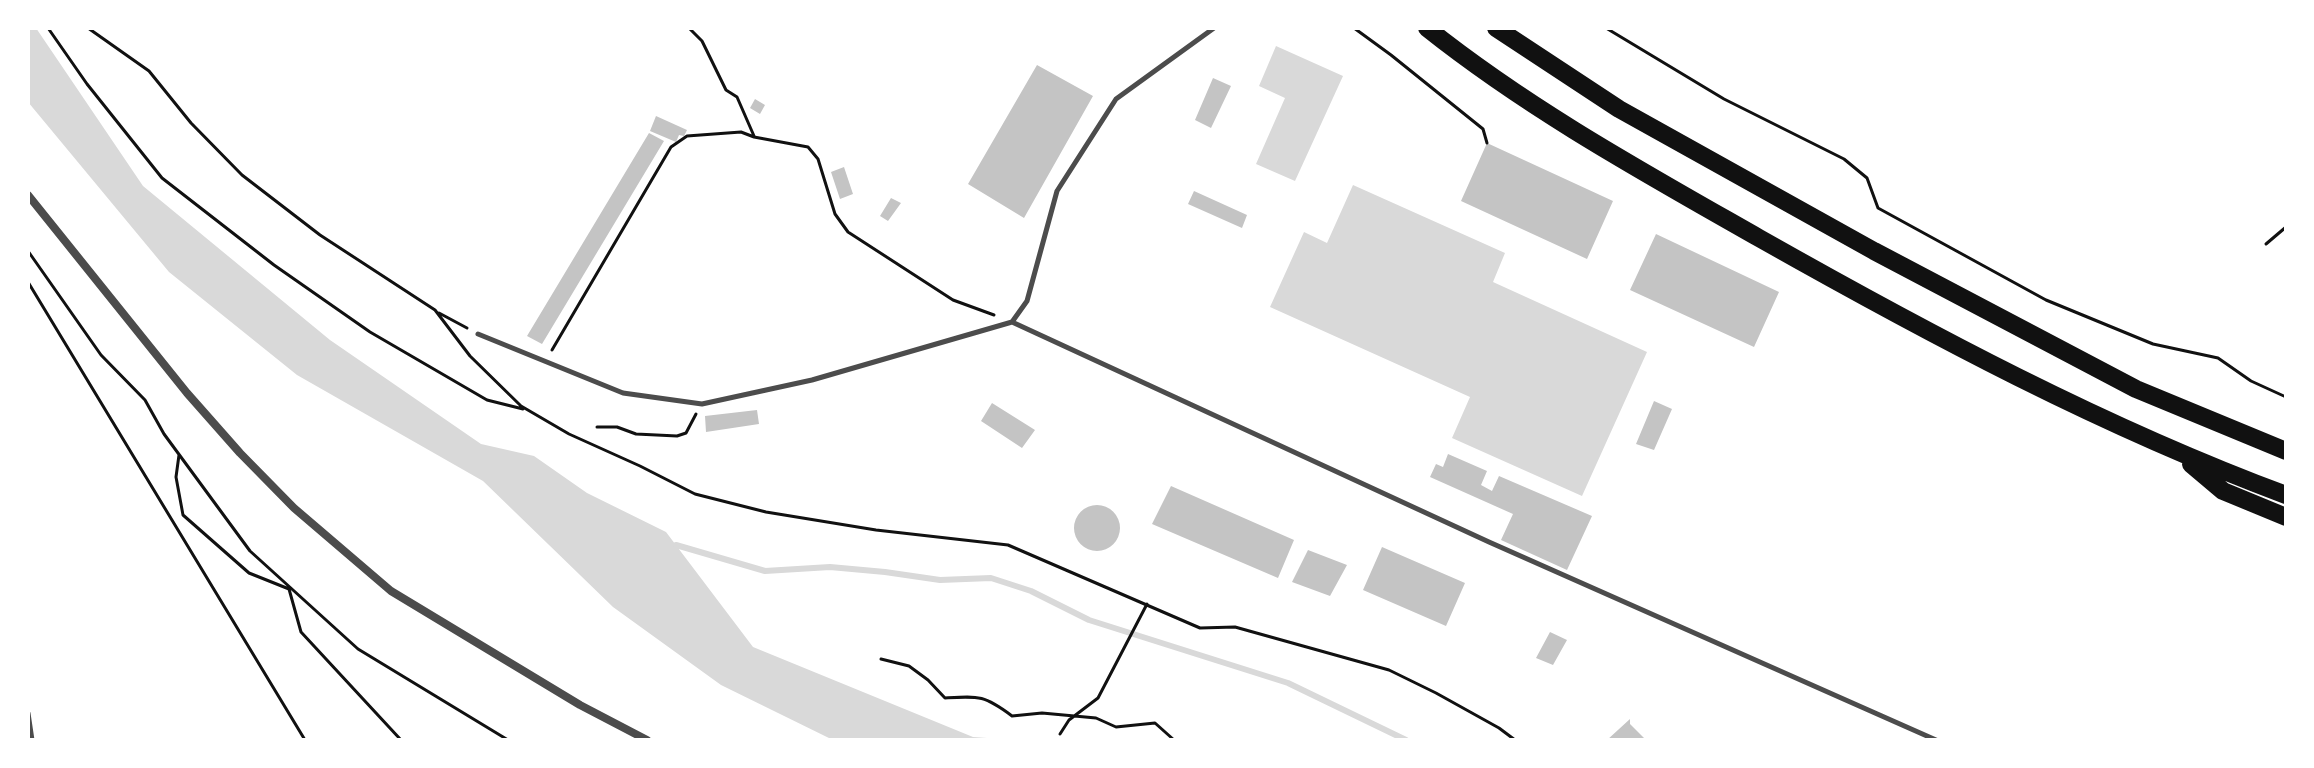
<!DOCTYPE html>
<style>
body{margin:0}
#map{position:relative;width:2314px;height:768px;overflow:hidden;background:#fff;font-family:"Source Sans 3",sans-serif}
canvas{display:block}
.frame{position:absolute;inset:0;border:30px solid #fff;pointer-events:none}
</style>
<div id="map">
<canvas width="2314" height="768"></canvas>
<div class="frame"></div>
</div>
<script>
const ctx = document.querySelector('canvas').getContext('2d');
ctx.lineJoin = 'round';
function paint(path, color) {
  ctx.fillStyle = color;
  ctx.fill(path, 'evenodd');
}
function stroke(path, color, width, dash) {
  ctx.strokeStyle = color;
  ctx.lineWidth = width;
  ctx.lineCap = dash ? 'butt' : 'round';
  ctx.setLineDash(dash || []);
  ctx.stroke(path);
}
paint(new Path2D(`
 M28 28H36L143 186 330 340 481 444 534 456 587 493 666 532 753 647 973 737 1015 740H833L721 685 613 607 483 481 297 375 169 272 28 102Z
 M1276 46 1343 76 1295 181 1256 164 1285 98 1259 86Z
 M1353 185 1505 253 1493 282 1647 352 1582 496 1452 438 1470 397 1270 307 1304 232 1327 243Z`), '#d9d9d9');
stroke(new Path2D(`
 M676 545 765 571 830 567 885 572 940 580 991 578 1031 591 1089 620 1288 683 1406 740`), '#d9d9d9', 6);
paint(new Path2D(`
 M1037 65 1093 96 1024 218 968 184Z
 M1213 78 1231 86 1211 128 1195 120Z
 M755 99 765 105 760 114 750 108Z
 M656 116 687 130 684 136 679 135 676 142 650 131Z
 M649 133 664 141 542 344 527 336Z
 M1487 143 1613 201 1587 259 1461 201Z
 M844 167 853 194 840 199 831 172Z
 M1194 191 1247 215 1242 228 1188 204Z
 M891 198 901 203 888 221 880 216Z
 M1656 234 1779 292 1754 347 1630 290Z
 M1654 401 1672 409 1654 450 1636 444Z
 M992 403 1035 430 1022 448 981 421Z
 M757 410 759 424 706 432 705 416Z
 M1448 454 1487 471 1481 485 1492 491 1499 476 1592 516 1567 570 1501 540 1513 514 1430 477 1436 464 1443 467Z
 M1171 486 1294 540 1278 578 1152 524Z
 M1074 528a23 23 0 1 1 46 0a23 23 0 1 1-46 0Z
 M1382 547 1465 583 1446 626 1363 590Z
 M1308 550 1347 565 1330 596 1292 582Z
 M1550 632 1567 640 1553 665 1536 658Z
 M1630 719V724L1646 740H1607Z`), '#c4c4c4');
stroke(new Path2D(`
 M48 28 87 84 162 178 274 265 370 332 487 400 523 409
 M88 28 149 71 191 123 242 175 320 235 435 310 470 356 521 406 569 434 640 466 695 494 766 512 876 530 1008 545 1200 628 1235 627 1389 670 1436 693 1499 728 1515 740
 M689 28 702 41 726 90 737 97 754 136
 M1354 28 1391 55 1483 129 1487 143
 M1606 28 1724 99 1844 159 1867 178 1878 208 2046 300 2153 344 2218 358 2251 381 2286 397
 M2266 244 2286 227
 M28 251 101 355 145 400 164 434 250 551 358 649 508 740
 M28 282 305 740
 M439 313 467 328
 M552 350 671 147 687 136 741 132 754 137 808 147 818 159 835 214 848 232 953 300 994 315
 M597 427H617L636 434 677 436 686 433 696 414
 M179 455 176 477 183 515 249 573 289 589 301 632 401 740
 M881 659 909 666 928 680 945 698C979 696 984 695 1012 716L1042 713 1096 718 1116 727 1155 723 1174 740
 M1060 734 1069 720 1098 698 1147 604`), '#111', 3);
stroke(new Path2D(`
 M1214 28 1116 99 1057 191 1027 301 1012 322 1489 542 1936 740
 M478 334 623 393 702 404 812 380 1012 322
 M28 713 32 740`), '#4c4c4c', 5);
stroke(new Path2D(`
 M28 195 187 393 240 453 294 508 391 591 580 705 647 740`), '#4c4c4c', 8);
stroke(new Path2D(`
 M1427 28C1530 110 1645 173 1759 238 1929 334 2103 427 2286 495
 M1496 28 1619 109 1874 251 2136 389 2286 451
 M2191 464 2223 491 2286 517`), '#111', 18);
</script>
